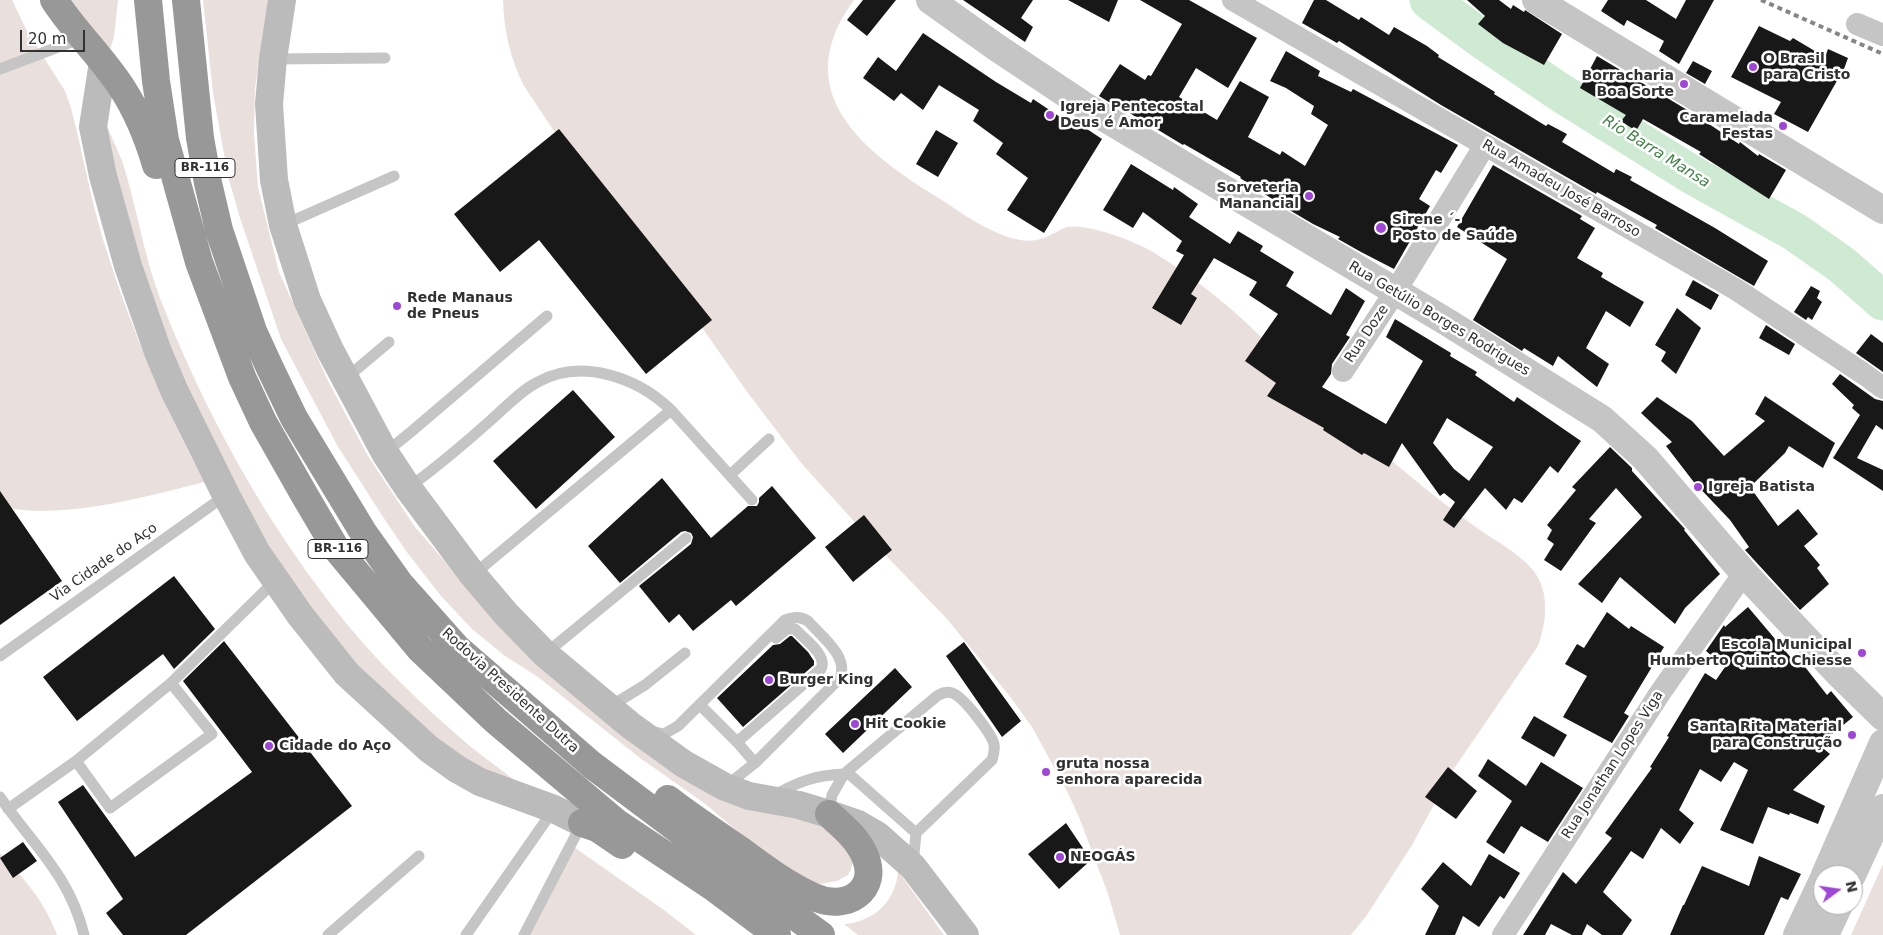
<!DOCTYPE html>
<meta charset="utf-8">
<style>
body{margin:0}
#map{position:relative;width:1883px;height:935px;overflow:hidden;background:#fff;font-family:"DejaVu Sans",sans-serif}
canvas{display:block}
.north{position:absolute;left:1813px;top:865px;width:50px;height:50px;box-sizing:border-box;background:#fff;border:1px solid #adadad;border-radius:50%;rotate:76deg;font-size:14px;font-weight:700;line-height:20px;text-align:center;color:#313131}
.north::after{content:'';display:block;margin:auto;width:18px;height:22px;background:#a046d6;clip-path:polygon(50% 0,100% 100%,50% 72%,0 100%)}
.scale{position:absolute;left:20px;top:30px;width:65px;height:22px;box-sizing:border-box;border:2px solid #313131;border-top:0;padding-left:6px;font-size:15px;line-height:18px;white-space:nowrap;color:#313131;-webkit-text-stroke:4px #fff;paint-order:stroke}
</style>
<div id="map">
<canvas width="1883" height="935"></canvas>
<div class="north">N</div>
<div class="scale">20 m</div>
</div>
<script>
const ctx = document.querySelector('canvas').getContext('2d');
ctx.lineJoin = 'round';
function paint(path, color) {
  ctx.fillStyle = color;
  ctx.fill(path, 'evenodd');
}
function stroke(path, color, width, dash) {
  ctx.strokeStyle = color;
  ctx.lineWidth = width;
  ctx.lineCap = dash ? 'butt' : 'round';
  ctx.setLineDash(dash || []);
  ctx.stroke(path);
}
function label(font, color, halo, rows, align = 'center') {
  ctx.font = font + ' "DejaVu Sans",sans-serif';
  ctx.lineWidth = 5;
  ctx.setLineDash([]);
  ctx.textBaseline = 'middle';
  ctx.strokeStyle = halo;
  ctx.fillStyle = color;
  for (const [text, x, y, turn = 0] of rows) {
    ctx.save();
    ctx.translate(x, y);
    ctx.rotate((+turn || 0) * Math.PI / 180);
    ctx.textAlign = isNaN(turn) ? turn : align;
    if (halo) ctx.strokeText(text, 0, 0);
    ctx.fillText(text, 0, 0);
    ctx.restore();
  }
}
paint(new Path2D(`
 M0 0H12L27 31 65 91 71 108C84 157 92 208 108 255 133 334 166 409 204 482 149 496 95 511 38 511 26 511 12 508 0 507Z
 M70 0H118L114 37 109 52Z
 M203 0H269L255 88 254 133 258 187 279 272 327 379 368 456 415 527 521 649 786 815 821 825 854 857 851 869 848 875 837 881 820 884 803 880 755 846 704 803 640 758 538 677 505 656 472 629 441 596 406 551 383 517 337 445 281 339 239 215 228 176 213 93Z
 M503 0H854C787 91 862 151 937 197 960 212 985 230 1011 238 1026 242 1039 242 1052 234 1057 232 1062 228 1067 227 1087 223 1135 241 1153 252 1189 274 1224 301 1254 330 1277 352 1297 377 1320 400 1336 416 1355 430 1373 445 1407 474 1441 502 1477 528 1494 540 1520 554 1533 570 1550 592 1547 621 1538 646L1451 773 1412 845 1367 915 1351 935H1120L1108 894 1079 817 1067 791 1032 727 1011 698 948 620 870 539 802 464 748 393 660 268 603 205 524 86C510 58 504 31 503 0Z
 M106 124C111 136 117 148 122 161 137 206 143 254 160 298 212 432 294 575 395 677 420 702 445 725 471 747 486 759 501 769 515 781L468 766 364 676 297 589 265 540 234 488 175 364 132 246Z
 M568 843 664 910 696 935H520Z
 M0 853C25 880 44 900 57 935H0Z
 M1883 864V935H1851Z
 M898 871 944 935H858L844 924C874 922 896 901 898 871Z`), '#e9e0de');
stroke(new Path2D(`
 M1429 0 1486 42 1558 91 1694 176 1795 232 1842 265 1883 301`), '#cfead2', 39);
paint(new Path2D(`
 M863 0H896L867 36 847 20Z
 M963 0H1033L1021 18 1033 27 1025 42Z
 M1068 0H1118L1109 22Z
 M1140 0H1189L1257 38 1228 88 1196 68 1179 97 1217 120 1240 81 1269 97 1248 137 1280 155 1282 151 1305 166 1328 125 1311 114 1314 106 1286 88 1270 81 1286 51 1320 71 1318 76 1351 92 1353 89 1458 145 1441 173 1436 170 1419 199 1430 206 1394 269 1361 252 1338 239 1340 237 1313 224 1286 208 1240 178 1241 177 1184 144 1183 145 1150 125 1149 126 1118 105 1117 107 1099 96 1120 64 1145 80 1148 75 1151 76 1182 24Z
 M1314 0H1326L1359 20 1361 17 1389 35 1394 27 1427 46 1439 55 1438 57 1495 92 1494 94 1546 126 1548 124 1567 134 1562 142 1614 173 1616 169 1632 177 1630 180 1715 228 1768 261 1754 286 1655 228 1657 225 1597 192 1596 194 1441 105 1339 41 1337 43 1302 23Z
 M1467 0H1499L1511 9 1513 5 1524 12 1525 10 1562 34 1544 65 1503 43 1478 24 1485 16Z
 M1608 0H1646L1676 19 1686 0H1714L1679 64 1659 51 1664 41 1627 20 1624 26 1601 11Z
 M1759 26 1790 41 1793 38 1825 57 1828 49 1848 58 1840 80 1838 79 1808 132 1774 114 1781 102 1731 77Z
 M923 33 996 82 1031 103 1033 99 1066 121 1069 117 1102 139 1044 233 1007 210 1028 178 996 154 1003 143 973 121 979 110 939 85 923 110 901 93 894 101 863 78 878 57 896 71Z
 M1597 56 1694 114 1739 144 1740 142 1758 156 1759 154 1786 170 1769 199 1699 154 1701 152 1643 119 1636 131 1621 121 1626 115 1580 88Z
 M1693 61 1712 71 1705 84 1686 73Z
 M559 129 712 320 646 374 539 240 500 272 454 214Z
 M936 130 958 143 938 177 916 164Z
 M1131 164 1173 190 1174 187 1198 204 1189 217 1230 244 1238 231 1263 246 1260 251 1294 272 1286 286 1331 315 1346 288 1365 301 1346 335 1350 337 1332 364 1331 374 1322 387 1386 424 1423 361 1386 337 1395 319 1451 353 1450 356 1477 372 1475 375 1514 402 1517 397 1581 441 1558 473 1550 466 1522 503 1514 498 1506 510 1485 488 1454 528 1443 520 1455 502 1444 493 1440 496 1402 443 1389 467 1364 453 1362 455 1323 430 1324 428 1267 396 1276 383 1245 361 1278 314 1249 295 1257 282 1214 258 1191 294 1197 298 1181 325 1152 308 1184 255 1176 251 1182 241 1143 212 1133 228 1103 210ZM1447 418 1493 447 1469 481 1454 469 1433 443Z
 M1493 165 1582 216 1580 219 1595 228 1577 258 1603 273 1601 277 1644 302 1630 327 1606 311 1586 348 1609 364 1597 387 1558 356 1553 366 1524 348 1522 351 1473 320 1507 259 1457 227Z
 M1693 280 1719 295 1711 310 1685 295Z
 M1811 286 1820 291 1817 298 1822 302 1812 320 1808 317 1806 320 1794 312Z
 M1677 308 1701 328 1676 374 1661 361 1666 352 1655 345Z
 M1766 325 1795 344 1789 355 1759 338Z
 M1871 334 1883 343V372L1856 353Z
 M1840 374 1875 399 1883 401V430L1876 425 1857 458 1883 470V491L1833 458 1860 415 1852 408 1854 405 1832 384Z
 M573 390 615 437 536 509 493 461Z
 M1765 396 1835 443 1823 468 1789 446 1785 453 1750 487 1778 526 1798 509 1818 534 1804 546 1820 565 1817 568 1829 584 1800 610 1745 550 1749 547 1730 520 1693 481 1666 446 1672 442 1641 413 1657 397 1692 421 1724 456 1765 421 1755 414Z
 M1610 447 1632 468V471L1685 529 1684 530 1720 574 1685 608 1675 624 1620 577 1602 603 1578 584 1642 517 1616 488 1589 519 1596 523 1561 571 1544 560 1554 544 1547 539 1552 530 1547 525 1576 490 1572 487Z
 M662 478 711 538 748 506H757L759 502V498L772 486 816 538 736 606 731 600 693 631 679 614 669 623 639 586 691 544 693 537 691 533 685 531 681 532 620 583 588 546Z
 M0 491 62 581 0 625Z
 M864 515 892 550 853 582 825 547Z
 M174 576 215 629 174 669 163 654 77 721 43 677Z
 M1748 607 1798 666 1802 663 1827 695 1831 691 1853 717 1819 745 1830 754 1793 790 1825 806 1818 824 1790 813 1789 815 1768 807 1753 844 1720 830 1748 770 1734 762 1721 782 1700 769 1679 810 1694 823 1680 844 1661 828 1643 859 1631 851 1603 892 1632 920 1622 935H1602L1587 924 1582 935H1572L1551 924 1545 935H1523L1563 872 1576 884 1612 838 1605 833 1652 768 1650 767 1669 737 1667 736 1705 673 1716 680 1725 667 1706 651 1724 625 1725 627Z
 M1607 612 1629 629 1631 626 1664 647 1624 713 1629 716 1612 743 1563 717 1587 676 1565 664 1577 644 1584 648Z
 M790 636H792L808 652 814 661V665L743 727 717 698 773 645 780 644Z
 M224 641 352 806 186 935H123L106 913 123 899 58 802 83 785 135 857 252 772 183 681Z
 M964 642 1021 721 1002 737 946 656Z
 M895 668 912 687 843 753 825 734Z
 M1534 716 1567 735 1554 757 1521 738Z
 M1488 759 1526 786 1541 762 1583 788 1548 842 1521 826 1504 854 1486 842 1512 801 1478 776Z
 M1448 767 1477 791 1456 819 1425 797Z
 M1066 823 1091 860 1059 889 1028 854Z
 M23 842 37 861 13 878 0 858Z
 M1489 854 1520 873 1504 899 1500 896 1479 927 1463 916 1455 935H1425L1439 906 1421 889 1443 862 1471 886Z
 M1759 856 1801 874 1788 900 1781 897 1764 935H1670L1683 905H1684L1702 866 1749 886Z`), '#181818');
stroke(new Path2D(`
 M273 59 385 58
 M0 69 82 38
 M283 225 394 176
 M345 379 389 342
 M385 453 412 431 547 316
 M730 475 769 439
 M408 488C437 467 464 444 491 420 506 407 520 391 538 382 581 358 637 377 671 410L752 500
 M473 575 671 410
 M545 654 686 538
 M0 656 226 495
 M700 705 737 742 821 669C828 655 804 639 795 629H787L776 638
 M609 707 645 685 685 653
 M651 731 664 734 678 726 785 620C794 617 800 616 808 621 821 636 849 656 840 678L755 763 726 786
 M737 742 755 763
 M76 761 110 808 212 734 171 683
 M848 773 916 833
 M773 796C797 782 816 775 844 774
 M0 797C33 845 70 876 84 935
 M8 809 76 761 171 683 276 580
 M829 814 832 795 844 774 937 696C942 693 946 691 952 693 963 696 991 733 994 744 995 750 994 754 992 760L916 833
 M913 865 916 833
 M328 935 419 856
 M466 935 554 809
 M524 935 582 823`), '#c5c5c5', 11);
stroke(new Path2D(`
 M1233 0 1737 290 1864 374 1883 388
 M1857 24 1883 35
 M1343 371 1395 292 1485 145
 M1503 935 1660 693 1744 573`), '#c5c5c5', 22);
stroke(new Path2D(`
 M930 0 996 47 1083 105 1447 322 1602 419 1645 458 1744 573 1838 673 1883 717
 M1536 0 1883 210
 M1825 875 1883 743
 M1852 875 1883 808
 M1797 935 1823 880
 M1825 935 1839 905`), '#c5c5c5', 28);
stroke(new Path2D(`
 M282 0 273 59 269 104 274 180 283 225 307 300 330 350 385 453 408 488 473 575 506 614 545 654 630 725 684 764 725 787 749 796 799 805 829 814 858 824 877 835 913 867 965 935
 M103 62 93 127 103 176 128 266 158 352 174 390 226 495 257 553 300 615 347 674 429 749 457 769 480 782 554 809 582 823`), '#bbb', 28);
stroke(new Path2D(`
 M54 0C74 31 102 57 122 88 137 111 148 138 156 165
 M148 0 156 81 165 140 199 262 242 377 263 422 305 496 335 547 420 649 496 721 617 823 713 887 777 935
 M186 0 200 138 208 183 219 230 253 331 269 366 294 418 363 532 400 584 457 648 592 765 760 891 821 935
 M668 799C691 817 716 833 740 850 763 867 787 885 814 897 846 912 881 890 864 854 857 838 842 826 829 814
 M582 823 597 828 622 845`), '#989898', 28);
stroke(new Path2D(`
 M1761 0 1883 54`), '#868686', 4, [5, 4]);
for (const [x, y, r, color] of [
 [1753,67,5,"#a046d6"],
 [1684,84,5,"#a046d6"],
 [1050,115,5,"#a046d6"],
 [1783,126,5,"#a046d6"],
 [1309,196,5,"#a046d6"],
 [1381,228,6,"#a046d6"],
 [397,306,5,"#a046d6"],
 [1698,487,5,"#a046d6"],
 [1862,653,5,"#a046d6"],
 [769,680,5,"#a046d6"],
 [855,724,5,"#a046d6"],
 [1852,735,5,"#a046d6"],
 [269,746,5,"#a046d6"],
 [1046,772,5,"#a046d6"],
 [1060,857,5,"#a046d6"]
]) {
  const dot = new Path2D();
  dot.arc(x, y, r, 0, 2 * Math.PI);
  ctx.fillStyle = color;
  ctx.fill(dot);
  stroke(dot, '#fff', 2);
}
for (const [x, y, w] of [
 [205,168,60],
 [338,549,60]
]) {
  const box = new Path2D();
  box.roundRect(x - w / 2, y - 9.5, w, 19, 4);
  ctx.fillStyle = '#fff';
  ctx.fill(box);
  stroke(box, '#313131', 1);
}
label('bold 12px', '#313131', null, [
 ["BR-116",205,168],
 ["BR-116",338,549]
]);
label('bold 14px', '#313131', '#fff', [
 ["O Brasil",1763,59],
 ["para Cristo",1763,75],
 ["Borracharia",1674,76,"right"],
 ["Boa Sorte",1674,92,"right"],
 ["Igreja Pentecostal",1060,107],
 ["Deus é Amor",1060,123],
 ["Caramelada",1773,118,"right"],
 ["Festas",1773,134,"right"],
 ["Sorveteria",1299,188,"right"],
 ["Manancial",1299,204,"right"],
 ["Sirene ´-",1392,220],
 ["Posto de Saúde",1392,236],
 ["Rede Manaus",407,298],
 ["de Pneus",407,314],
 ["Igreja Batista",1708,487],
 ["Escola Municipal",1852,645,"right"],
 ["Humberto Quinto Chiesse",1852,661,"right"],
 ["Burger King",779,680],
 ["Hit Cookie",865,724],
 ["Santa Rita Material",1842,727,"right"],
 ["para Construção",1842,743,"right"],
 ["Cidade do Aço",279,746],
 ["gruta nossa",1056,764],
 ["senhora aparecida",1056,780],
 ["NEOGÁS",1070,857]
], 'left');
label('14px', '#313131', '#fff', [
 ["Rua Amadeu José Barroso",1561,189,30],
 ["Rua Getúlio Borges Rodrigues",1439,319,31],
 ["Rua Doze",1367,334,-56],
 ["Via Cidade do Aço",104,563,-35],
 ["Rodovia Presidente Dutra",510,691,42],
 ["Rua Jonathan Lopes Viga",1613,765,-57]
]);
label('italic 15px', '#418146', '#fff', [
 ["Rio Barra Mansa",1656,152,32]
]);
</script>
